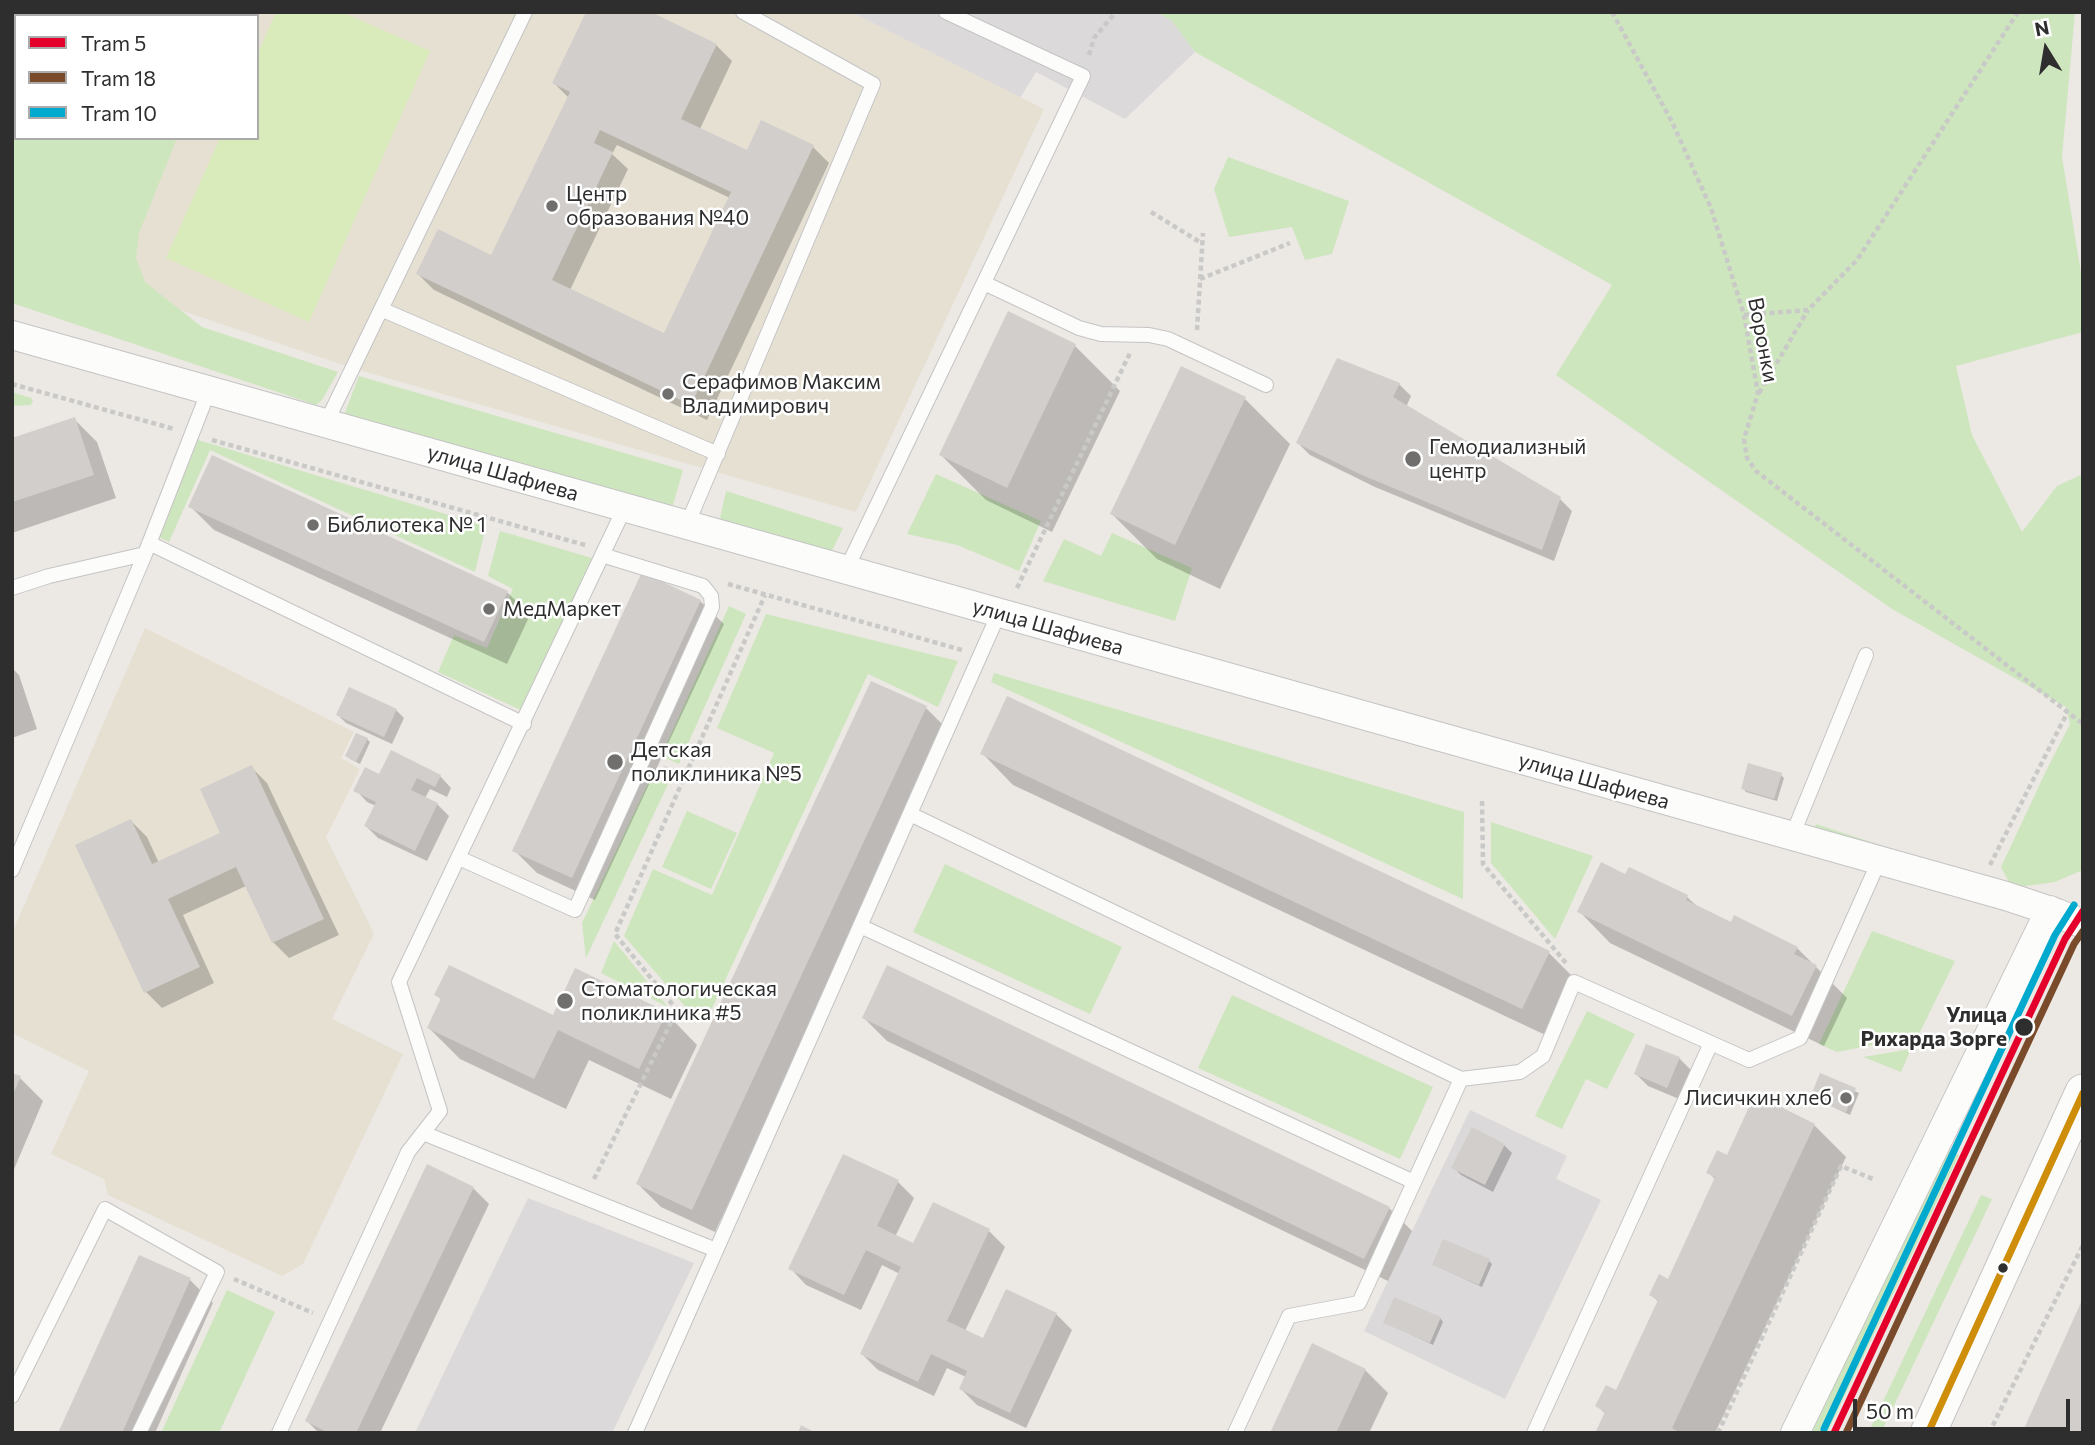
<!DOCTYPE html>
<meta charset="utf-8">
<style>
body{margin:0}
#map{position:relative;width:2095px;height:1445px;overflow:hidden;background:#ece8e4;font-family:Commissioner,sans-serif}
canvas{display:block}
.frame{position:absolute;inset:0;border:14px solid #2e2e2e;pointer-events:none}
.legend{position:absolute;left:14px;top:14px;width:245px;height:126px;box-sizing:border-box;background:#fff;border:2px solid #ababab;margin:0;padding:9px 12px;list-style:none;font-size:21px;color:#2e2e2e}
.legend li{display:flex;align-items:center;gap:14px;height:35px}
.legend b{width:35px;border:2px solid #ababab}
.north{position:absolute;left:2011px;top:14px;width:70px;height:70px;-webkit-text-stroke:5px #fff;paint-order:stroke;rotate:349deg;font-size:19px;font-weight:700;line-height:28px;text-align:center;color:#2e2e2e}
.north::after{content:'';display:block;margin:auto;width:24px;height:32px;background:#2e2e2e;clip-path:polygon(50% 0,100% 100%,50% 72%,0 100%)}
.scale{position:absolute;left:1853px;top:1399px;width:217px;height:32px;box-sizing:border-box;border:4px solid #2e2e2e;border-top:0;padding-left:9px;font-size:21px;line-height:24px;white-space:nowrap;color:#2e2e2e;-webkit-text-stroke:5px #fff;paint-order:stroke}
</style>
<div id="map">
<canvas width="2095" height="1445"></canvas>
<div class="frame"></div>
<ul class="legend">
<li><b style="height:9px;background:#e4002b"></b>Tram 5</li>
<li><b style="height:9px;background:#7a4b2a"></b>Tram 18</li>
<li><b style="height:9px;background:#00a9ce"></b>Tram 10</li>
</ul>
<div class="north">N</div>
<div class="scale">50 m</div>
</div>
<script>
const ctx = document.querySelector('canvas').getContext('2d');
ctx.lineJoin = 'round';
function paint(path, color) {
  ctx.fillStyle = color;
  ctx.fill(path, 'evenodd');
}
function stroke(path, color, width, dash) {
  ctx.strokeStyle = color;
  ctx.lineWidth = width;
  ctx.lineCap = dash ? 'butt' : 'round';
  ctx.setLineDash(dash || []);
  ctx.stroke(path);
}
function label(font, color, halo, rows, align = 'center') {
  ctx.font = font + ' Commissioner,sans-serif';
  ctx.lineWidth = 5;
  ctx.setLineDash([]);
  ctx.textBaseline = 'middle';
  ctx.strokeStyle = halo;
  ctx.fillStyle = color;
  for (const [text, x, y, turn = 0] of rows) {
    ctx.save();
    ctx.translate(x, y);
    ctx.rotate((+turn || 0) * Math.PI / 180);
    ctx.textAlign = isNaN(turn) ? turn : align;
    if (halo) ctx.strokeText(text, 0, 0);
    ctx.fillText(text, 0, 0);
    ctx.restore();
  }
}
paint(new Path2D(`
 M851 12H1157L1172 21 1195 52 1125 119 1036 72 1020 98Z
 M1470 1110 1567 1156 1556 1179 1601 1200 1505 1399 1364 1331Z
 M528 1198 694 1263 612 1433H415Z`), '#dcd9db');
paint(new Path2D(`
 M200 12H851L1044 109 856 512 352 368 73 274 139 138H257V16H198Z
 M145 628 354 732 341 758 360 769 326 837 374 934 332 1019 403 1054 303 1264 282 1276 108 1195 104 1179 51 1154 89 1071 12 1033V933Z`), '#e6e0d3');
paint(new Path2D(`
 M12 12H228L227 16H16V138H177L139 233 136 258 145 282 202 327 338 372 322 400 316 405 12 303Z
 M1157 12H2075L2062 157 2083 285V332L1956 366 1972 435 2022 532 2057 486 2083 474V870L2055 882 2012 888 2001 867 2046 771 2070 724 2066 707 1892 609 1556 375 1612 285 1195 52 1172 21Z
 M1228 157 1349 201 1332 254 1305 260 1292 227 1229 237 1214 189Z
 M359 376 683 470 673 505 664 509 344 415Z
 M12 392 31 398 33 401 31 405 12 406Z
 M198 440 486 526 475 572 210 450 169 542 159 537Z
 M936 474 1041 521 1019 571 957 545 907 534Z
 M726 491 843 528 833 549 825 555 726 526 720 518Z
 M500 531 592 558 523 711 438 672 454 635 487 648 513 589 488 576Z
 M1112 533 1192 568 1175 621 1043 581 1064 539 1101 556Z
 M729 606 746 614 679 764 661 756Z
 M766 614 958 661 938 707 868 674 707 1019 689 1011 624 936 653 869 712 895 774 753 717 728Z
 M994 673 1464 812 1463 899 991 682Z
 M652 775 669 782 586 958 582 923Z
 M687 811 737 833 711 889 662 867Z
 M1491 822 1593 856 1555 939 1491 863Z
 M1816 824 1991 881 1813 833Z
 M945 864 1122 947 1090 1014 913 932Z
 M1872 931 1955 961 1918 1036 1837 1052 1819 1044Z
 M614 941 668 1007 601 973Z
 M1232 995 1433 1087 1400 1159 1198 1068Z
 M1587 1011 1635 1034 1607 1089 1586 1079 1562 1129 1535 1116Z
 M1911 1049 1901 1072 1863 1057Z
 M1942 1147 1959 1155 1827 1433H1806Z
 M1981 1195 1992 1199 1881 1433H1868Z
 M227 1290 275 1312 219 1433H161Z`), '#cee6be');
paint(new Path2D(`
 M276 12H342L430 51 309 322 166 258 220 138H257V55Z`), '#d9eabb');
paint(new Path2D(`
 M716 45 732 61 700 129 748 152 813 147 829 163 707 420 434 290 418 274 492 257 569 98 554 83ZM617 145 730 198 665 335 570 290 628 169 612 154Z
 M1075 346 1120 391 1052 532 986 500 941 455Z
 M1399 384 1411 396 1406 407 1560 499 1572 511 1554 561 1375 487 1310 455 1298 443Z
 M1245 399 1290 444 1220 589 1157 559 1112 514Z
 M74 419 97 442 116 498 12 533V440Z
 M191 507 507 592 530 615 507 664 214 530Z
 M700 601 724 624 595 900 537 873 514 850Z
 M12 668 19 675 37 729 12 738Z
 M872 683 926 708 949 731 715 1232 661 1207 638 1184Z
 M396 710 404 718 392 744 346 723 338 715Z
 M367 739 370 742 360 764 350 759 347 756Z
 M982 753 1549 953 1580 984 1554 1039 1013 785Z
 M251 767 267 783 339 935 289 958 273 942 246 886 183 915 214 983 162 1008 146 992 131 821 147 837 159 863 222 833Z
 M1781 775 1784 778 1777 801 1746 792 1743 788Z
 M380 776H440L451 788 447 797 430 789 425 798 437 804 449 816 427 861 378 838 366 826 376 806 367 802 356 790Z
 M1629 869 1687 897 1699 908 1732 924 1797 948 1847 998 1824 1046 1610 943 1579 911 1626 876Z
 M436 995 553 1017 666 1013 697 1045 671 1099 589 1060 566 1109 460 1059 429 1028 442 1000Z
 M864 1018 1389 1208 1412 1231 1388 1281 887 1041Z
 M1679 1058 1691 1070 1679 1099 1648 1086 1636 1074Z
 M12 1075 20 1078 43 1101 12 1174Z
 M1821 1076 1859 1093 1850 1115 1812 1097Z
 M1814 1125 1846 1157 1715 1433H1597L1606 1414 1597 1406 1617 1392 1659 1302 1651 1295 1669 1281 1716 1180 1708 1172 1728 1157Z
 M1504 1145 1512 1153 1493 1192 1461 1175 1454 1168Z
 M898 1182 914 1198 895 1237 914 1246 933 1204 989 1231 1005 1247 965 1331 984 1340 1007 1291 1056 1314 1072 1330 1026 1428 977 1405 961 1389 966 1377 947 1368 934 1396 878 1370 862 1354 900 1274 882 1265 861 1310 806 1285 791 1269Z
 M473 1188 489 1204 380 1433H319L307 1421Z
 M140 1257 190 1280 213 1303 155 1433H60Z
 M1489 1261 1492 1264 1482 1287 1434 1265Z
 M1440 1318 1443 1322 1433 1345 1385 1322Z
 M1365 1370 1388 1393 1369 1433H1272Z`), '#0003');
paint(new Path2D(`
 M586 12H651L717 44 681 119 747 150 761 120 814 145 691 405 416 274 438 229 491 255 570 92 552 83ZM600 130 731 192 664 333 552 280 613 152 594 143Z
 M1008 311 1076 344 1007 488 939 455Z
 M1337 358 1400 383 1393 397 1561 497 1542 550 1362 475 1296 443Z
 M1181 366 1246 397 1175 545 1110 514Z
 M75 417 94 475 12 502V438Z
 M212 455 508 591 484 642 188 507Z
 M642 572 701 600 572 878 512 851Z
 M871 681 927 706 692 1210 636 1184Z
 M349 687 397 709 384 737 336 715Z
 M1007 696 1550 951 1522 1009 980 754Z
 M356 733 368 738 356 762 345 756Z
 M391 750 441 775 435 787 417 778 411 790 438 803 415 851 364 826 376 802 353 791 365 767 379 774Z
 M1748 763 1782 773 1774 799 1741 789Z
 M252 765 324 919 272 943 236 867 168 899 200 967 144 993 75 845 131 819 152 864 220 833 200 789Z
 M1601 862 1625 874 1629 867 1688 895 1686 900 1731 922 1734 915 1798 947 1794 954 1817 965 1792 1016 1577 912Z
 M449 965 553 1015 575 968 667 1012 639 1069 558 1030 534 1079 427 1028 441 998 434 995Z
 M887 965 1390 1207 1364 1259 862 1018Z
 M1646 1044 1680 1057 1667 1088 1634 1074Z
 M12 1073 21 1076 12 1097Z
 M1820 1073 1856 1088 1846 1112 1810 1098Z
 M1755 1094 1815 1124 1672 1428 1680 1433H1595L1605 1412 1595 1406 1606 1385 1616 1390 1658 1300 1649 1295 1659 1274 1668 1279 1715 1177 1706 1173 1717 1150 1727 1155Z
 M1472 1127 1505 1144 1485 1185 1451 1168Z
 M843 1154 899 1180 877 1226 913 1243 933 1202 990 1229 947 1321 983 1338 1006 1289 1057 1313 1010 1413 959 1389 967 1371 931 1354 918 1382 860 1354 901 1267 866 1250 844 1295 788 1269Z
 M427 1164 474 1187 356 1433H329L305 1421Z
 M1443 1239 1490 1259 1479 1285 1432 1265Z
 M139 1255 191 1278 122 1433H58Z
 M1394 1297 1441 1317 1430 1343 1383 1323Z
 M2083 1298V1433H2022Z
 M1312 1343 1366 1369 1336 1433H1270Z
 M801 1425 816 1433H798Z`), '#d1cecb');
const service = new Path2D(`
 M984 283 1079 328 1101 334 1149 335 1168 339 1266 385
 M383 310 718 454
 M326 423 525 12
 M687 525 873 84 743 12
 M149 543 524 724
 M846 570 1083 76 946 12
 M12 588 49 576 145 554
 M910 814 1461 1079 1520 1072 1543 1056 1574 982 1749 1060 1800 1038 1879 861
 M1792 836 1866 655
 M459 858 575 910 712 607 711 596 703 586 602 555
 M12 870 145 554 209 390
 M860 926 1414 1182
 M423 1133 716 1250
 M12 1396 105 1209 217 1272 139 1433
 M279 1433 408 1152 440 1111 399 982 625 507
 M635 1433 999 613
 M1235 1433 1289 1316 1359 1303 1461 1079
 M1534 1433 1711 1043`);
const minor = new Path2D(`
 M12 335 2006 896 2057 913 2083 924
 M1795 1433 2050 910`);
const tertiary = new Path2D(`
 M1928 1433 2083 1092`);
stroke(service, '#c5c4c5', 16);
stroke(minor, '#c5c4c5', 30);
stroke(tertiary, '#c5c4c5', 37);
stroke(new Path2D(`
 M1612 12 1672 122 1711 208 1744 315 1758 393 1744 439 1747 458 1756 471 2083 724
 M97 16 99 12
 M1089 55 1094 38 1116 12
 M12 87H16
 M1151 212 1203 244
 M1200 279 1290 243
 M1744 315 1808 310 1857 260 2018 12
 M1197 330 1203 233
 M12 384 174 429
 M1759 393 1808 310
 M212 440 585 545
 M728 584 962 650
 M1017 588 1130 353
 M663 768 685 777
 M1482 801 1483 864 1566 963
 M1990 865 2067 713
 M594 1179 677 1010 615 934 765 595
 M234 1279 313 1313
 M1718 1433 1841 1166 1873 1179
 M1989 1433 2083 1245`), '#c9c9c8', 4.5, [5, 3.5]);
stroke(service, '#fcfcfb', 14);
stroke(minor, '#fcfcfb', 28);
stroke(tertiary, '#fcfcfb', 35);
stroke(new Path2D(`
 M1928 1433 2083 1093`), '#cf8e09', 7);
stroke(new Path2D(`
 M1834 1433 2065 939 2083 911`), '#e4002b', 7);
stroke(new Path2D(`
 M1846 1433 2074 944 2083 931`), '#7a4b2a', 7);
stroke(new Path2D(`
 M1824 1429 2055 935 2074 905`), '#00a9ce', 7);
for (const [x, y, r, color] of [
 [552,206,7,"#706f6e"],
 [668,394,7,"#706f6e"],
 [1413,459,9,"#706f6e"],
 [313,525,7,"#706f6e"],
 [489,609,7,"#706f6e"],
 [615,762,9,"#706f6e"],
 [565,1001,9,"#706f6e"],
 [2024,1027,10,"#2e2e2e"],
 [1846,1098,7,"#706f6e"],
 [2003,1268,6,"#2e2e2e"]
]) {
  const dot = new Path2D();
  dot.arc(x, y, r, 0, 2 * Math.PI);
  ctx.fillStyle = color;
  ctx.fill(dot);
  stroke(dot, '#fff', 2.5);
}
label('21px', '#2e2e2e', '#fff', [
 ["Центр",566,194],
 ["образования №40",566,218],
 ["Серафимов Максим",682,382],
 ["Владимирович",682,406],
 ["Гемодиализный",1429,447],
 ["центр",1429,471],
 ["Библиотека № 1",327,525],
 ["МедМаркет",503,609],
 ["Детская",631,750],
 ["поликлиника №5",631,774],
 ["Стоматологическая",581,989],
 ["поликлиника #5",581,1013],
 ["Лисичкин хлеб",1832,1098,"right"]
], 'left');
label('21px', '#2e2e2e', '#fff', [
 ["Воронки",1763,340,79],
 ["улица Шафиева",503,473,16],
 ["улица Шафиева",1048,627,16],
 ["улица Шафиева",1594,781,16]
]);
label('bold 21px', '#2e2e2e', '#fff', [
 ["Улица",2007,1015],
 ["Рихарда Зорге",2007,1039]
], 'right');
</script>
